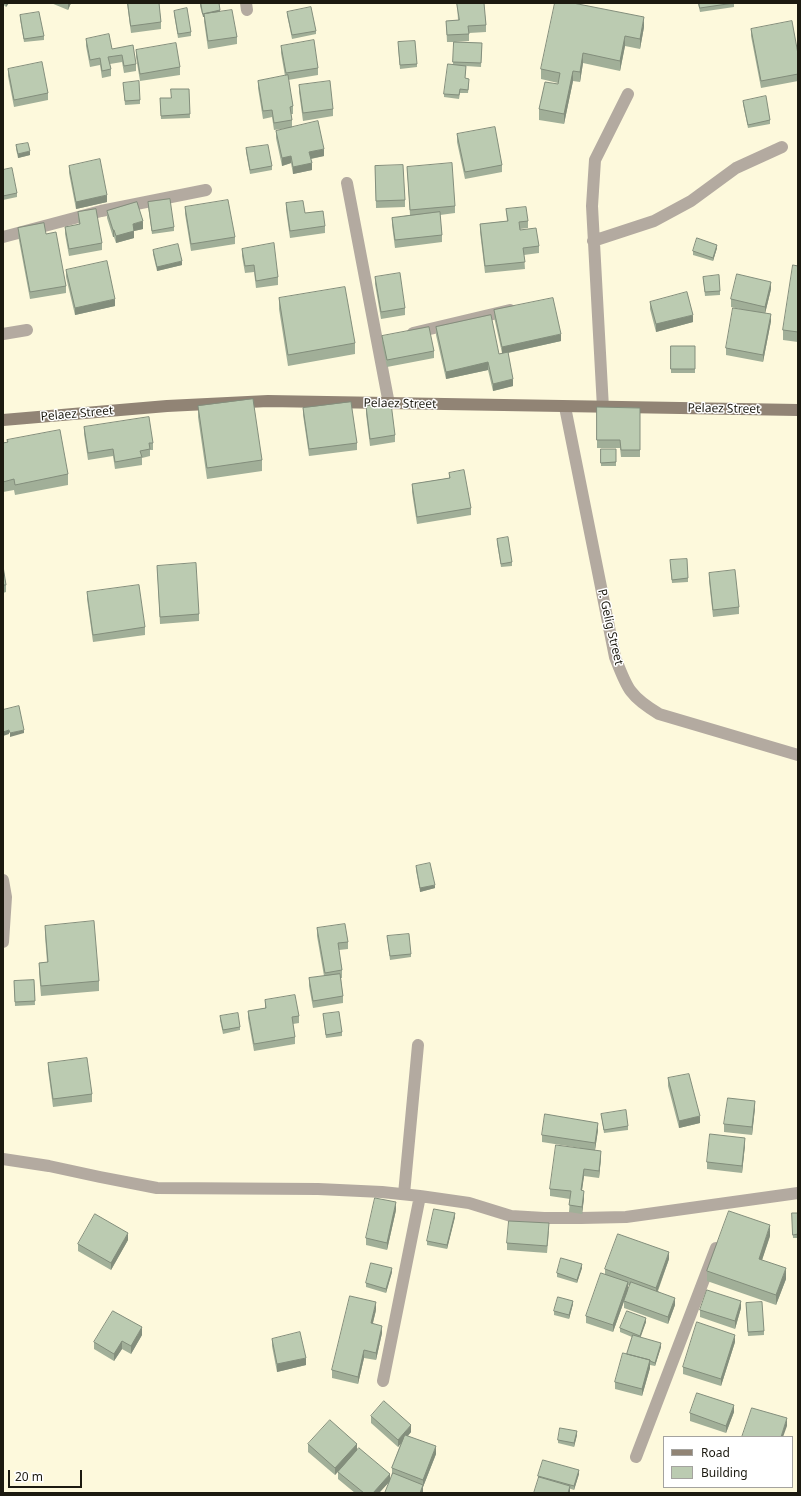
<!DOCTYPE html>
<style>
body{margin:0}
#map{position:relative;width:801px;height:1496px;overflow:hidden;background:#fdf9dc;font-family:"Noto Sans",sans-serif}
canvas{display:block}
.frame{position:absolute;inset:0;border:4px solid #1c1a10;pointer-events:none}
.legend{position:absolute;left:663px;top:1436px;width:130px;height:52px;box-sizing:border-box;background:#fff;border:1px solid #a4a39f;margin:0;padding:5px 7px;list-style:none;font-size:12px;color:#1c1a10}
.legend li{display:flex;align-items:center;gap:8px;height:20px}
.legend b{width:20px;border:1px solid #a4a39f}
.scale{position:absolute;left:8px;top:1470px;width:74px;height:18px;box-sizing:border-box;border:2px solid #1c1a10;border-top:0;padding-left:5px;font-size:12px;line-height:14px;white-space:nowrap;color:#1c1a10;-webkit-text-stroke:3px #fff;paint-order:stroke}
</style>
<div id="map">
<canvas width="801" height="1496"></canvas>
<div class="frame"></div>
<ul class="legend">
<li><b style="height:5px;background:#918475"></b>Road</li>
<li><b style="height:11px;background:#bbcbb1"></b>Building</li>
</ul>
<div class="scale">20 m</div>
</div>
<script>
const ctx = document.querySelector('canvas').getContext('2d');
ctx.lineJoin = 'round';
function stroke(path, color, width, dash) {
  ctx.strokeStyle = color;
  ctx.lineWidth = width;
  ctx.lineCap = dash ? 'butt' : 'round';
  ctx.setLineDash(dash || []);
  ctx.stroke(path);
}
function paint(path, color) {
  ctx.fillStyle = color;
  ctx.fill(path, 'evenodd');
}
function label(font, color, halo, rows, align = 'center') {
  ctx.font = font + ' "Noto Sans",sans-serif';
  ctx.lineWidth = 3;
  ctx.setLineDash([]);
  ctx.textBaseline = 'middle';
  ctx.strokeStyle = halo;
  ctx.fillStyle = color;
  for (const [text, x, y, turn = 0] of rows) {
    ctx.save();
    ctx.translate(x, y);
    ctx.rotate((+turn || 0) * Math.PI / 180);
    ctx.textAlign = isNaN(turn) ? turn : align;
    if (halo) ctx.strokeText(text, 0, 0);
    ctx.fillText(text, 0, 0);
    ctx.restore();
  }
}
stroke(new Path2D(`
 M246 3 247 10
 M347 183 389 404
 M413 333 510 310
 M404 1194 418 1045`), '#b3aaa0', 12);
stroke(new Path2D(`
 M3 237 101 211 206 190
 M593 241 654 221 691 201 736 168 782 147
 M3 334 27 330
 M565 407 615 657C627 688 629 696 659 714L798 755
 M603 408 592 206 595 160 628 94
 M3 880 6 897 3 942
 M3 1159 49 1166 100 1177 157 1188 318 1189 382 1192 420 1196 469 1203 511 1216 544 1218H581L626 1217 798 1193
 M383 1381 420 1196
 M636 1457 716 1248`), '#b3aaa0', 12);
stroke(new Path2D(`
 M3 420 167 406 268 401 798 410`), '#918475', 12);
paint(new Path2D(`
 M3 3H9L6 7 3 4Z
 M51 3H71L68 10Z
 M127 3H159L161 22V29L131 33Z
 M200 3 220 11 237 37V44L208 49 204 21V17H203L200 6Z
 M457 3H484L486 25V32L469 33V41L455 42 482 43 481 67 466 66 465 78 469 83 468 93H460L459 99 444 97V94L453 64 454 42H447L446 21 458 20Z
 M698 3H734V7L700 12Z
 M174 11 191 32V36L178 38 174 14Z
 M287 12 316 31V34L292 39 287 15Z
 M20 15 44 36V40L24 42 20 19Z
 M644 27 640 49 625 46 620 71 583 63 580 82 573 81 564 124 539 120V109L558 84V83L541 79V69Z
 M751 29 798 54V81L761 88 751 36Z
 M86 39 112 49 136 64V71L124 73 122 62 110 64 111 69V76L102 78 100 65 90 67 86 46Z
 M281 46 318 68V75L288 80 293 106V114H291L292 120V127L324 156 311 159 312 170 293 174 291 163 282 166 276 138V131L289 128 274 130 272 117 263 119 258 88V81L285 76 281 53Z
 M398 46 417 64V67L400 69Z
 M136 50 180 67V75L140 81 136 57Z
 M8 69 48 93V100L14 107 8 76Z
 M123 83 140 100V104L125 105Z
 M299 85 333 109V116L303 121 299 92Z
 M189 89 190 118 161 119 160 98H171Z
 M743 101 770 120V124L748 128 743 104Z
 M457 134 502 165V172L465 179 457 142Z
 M16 145 30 155 18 158 16 149Z
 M246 148 272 166V170L250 174 246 152Z
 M69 166 107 202 76 209 69 173Z
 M375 166 405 200V207L376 208Z
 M407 167 455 206V213L440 215 442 235V242L395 248 392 225V218L410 215Z
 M3 170 17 193V197L3 200Z
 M148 202 174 227V231L152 234 148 206Z
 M286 203 305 213 325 226V233L290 238 286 210Z
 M185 207 235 237V244L191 251 185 214Z
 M506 209 528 221V228L520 229 539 246V253L524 255 525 269 485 273 480 232V224L507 221Z
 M107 211 143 229 134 231V238L116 243 114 237H113L107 218Z
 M78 212 102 243V250L69 256 65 234V227L79 225 78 219Z
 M18 228 46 234 66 286V293L30 299 18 235Z
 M717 248 713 261 693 255V251Z
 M242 249 278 277V285L256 288 254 272 245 273 242 256Z
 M153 250 182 265 157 271 153 254Z
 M798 266V342L783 340V330Z
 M66 270 115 306 75 315 66 277Z
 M375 277 405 308V315L381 319 375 284Z
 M703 277 720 291V295L705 296Z
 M771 289 765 313 771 321 763 362 726 355V348L744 310 731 307V299Z
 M279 298 355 343V354L288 366 279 309Z
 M650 302 693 322 656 332 650 309Z
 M494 310 561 341 508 353 513 386 493 391 488 370 446 379 436 335V327L499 354 502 353 494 317Z
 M382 336 434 351V358L387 367 382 343Z
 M671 346H695V373H671Z
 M198 406 262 460V471L207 479 198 417Z
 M366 406 395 435V442L370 446 366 414Z
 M597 407 640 408V457H621L620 448H597Z
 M303 408 357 443V450L309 456 303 415Z
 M84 427 153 443V450H150V456L142 458V465L115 469 113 456 88 460 84 434Z
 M7 440 68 474V485L15 495 14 490 3 492V443L7 442Z
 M601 449H616V466H601Z
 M449 473 471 508V515L417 524 412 492V484L449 478Z
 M497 539 512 562V566L501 567 497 543Z
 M670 563 688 578V582L672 583Z
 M3 566 6 585V592L3 593Z
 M157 566 199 614V621L160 624Z
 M709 573 739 607V614L713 617 709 581Z
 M87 592 145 627V635L93 642 87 599Z
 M416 866 435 888 420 892 416 870Z
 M45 926 99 981V991L41 996 39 973V963L47 962 45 936Z
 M317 928 348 942V949L339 950 342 970V978H341L343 996V1003L313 1008 309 986V978L324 976 317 936Z
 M387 936 411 954V957L390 960Z
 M34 980 35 1005 15 1006 14 981Z
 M265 1000 299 1016V1023L293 1024 295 1037V1044L254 1051 248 1018V1011L265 1008Z
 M323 1014 342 1032V1036L326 1038Z
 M220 1016 240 1027V1030L223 1034 220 1020Z
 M48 1063 92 1094V1102L53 1107 48 1070Z
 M668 1078 700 1123 679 1128 668 1086Z
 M755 1108 752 1135 724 1132V1124Z
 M601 1114 628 1126V1130L604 1133Z
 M598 1130 595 1150 601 1158 599 1178 584 1176 582 1190 584 1198 582 1214 569 1212 570 1199 550 1196V1189L580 1148 542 1142V1135Z
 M745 1145 742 1173 707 1169V1162Z
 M396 1210 387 1250 366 1245V1238Z
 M792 1213H798V1238H793Z
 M455 1217 447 1249 427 1245V1241Z
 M549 1231 547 1253 507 1250V1243Z
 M770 1236 762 1260 786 1279 776 1305 707 1281V1271Z
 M128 1240 111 1270 78 1251V1244Z
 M669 1259 658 1291 675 1305 668 1324 624 1308V1301L630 1286 628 1285V1290L613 1332 586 1323V1316L605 1274V1269Z
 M582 1268 577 1283 557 1277V1273Z
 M392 1272 386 1293 366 1287V1283Z
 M573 1304 569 1319 554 1315V1311Z
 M746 1306 764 1331V1335L748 1336Z
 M741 1308 735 1329 700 1317V1310Z
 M376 1310 373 1323 382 1333 376 1360 364 1358 358 1384 332 1378V1370Z
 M646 1322 640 1337 661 1347 655 1366 650 1365V1368L642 1396 615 1389V1382L627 1354 632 1337 620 1332V1328Z
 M142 1335 131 1354 122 1349 114 1361 94 1349V1342Z
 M272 1339 306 1365 277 1372 272 1346Z
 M735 1342 721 1386 683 1374V1367Z
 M734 1412 726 1433 690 1421V1413Z
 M371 1416 411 1432 408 1436 436 1454 423 1487V1493H385L392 1475V1468L401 1443 398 1447 371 1423Z
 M577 1435 574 1447 558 1443V1440Z
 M308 1444 357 1450 390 1481 379 1493H355L338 1479V1472L344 1465 335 1475 308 1452Z
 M579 1474 574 1490 538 1478V1476Z`), '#a1af98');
paint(new Path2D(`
 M6 3H9L6 7Z
 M68 3H71L68 10Z
 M220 10V14H204V17H203V14Z
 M644 17V27L640 49V39Z
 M625 36V46L620 71V61Z
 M583 53V63L580 82V72Z
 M573 71V81L564 124V114Z
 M324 149V156L309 159V152Z
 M30 151V155L18 158V154Z
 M291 156V163L282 166V158Z
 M312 163V170L293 174V167Z
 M107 195V202L76 209V202Z
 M143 221V229L134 231V238L116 243V236L133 224Z
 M113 230H114V237H113Z
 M717 245V248L713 261V258Z
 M182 261V265L157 271V267Z
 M771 282V289L765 314V307Z
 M115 299V306L75 315V308Z
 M771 314V321L763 362V355Z
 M693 315V322L656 332V324Z
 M561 334V341L502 354V347Z
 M488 362V370L446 379V372Z
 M513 379V386L493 391V384Z
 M9 730V734L3 736V732Z
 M24 730V733L10 737V733Z
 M435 885V888L420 892V888Z
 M755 1101V1108L752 1135V1127Z
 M700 1116V1123L679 1128V1121Z
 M598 1123V1130L595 1150V1143Z
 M745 1138V1145L742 1173V1166Z
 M601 1151V1158L599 1178V1171Z
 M584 1169V1176L581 1197V1190Z
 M584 1191V1198L582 1214V1207Z
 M396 1202V1210L387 1250V1243Z
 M455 1213V1217L447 1249V1245Z
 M770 1225V1236L759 1269V1259Z
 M128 1233V1240L111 1270V1263Z
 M669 1252V1259L656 1295V1288Z
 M582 1264V1268L577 1283V1280Z
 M392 1268V1272L386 1293V1289Z
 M786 1268V1279L776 1305V1295Z
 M628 1282V1290L613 1332V1325Z
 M675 1298V1305L668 1324V1317Z
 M573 1301V1304L569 1319V1315Z
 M741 1301V1308L735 1329V1321Z
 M376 1302V1310L371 1330V1323Z
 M646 1318V1322L640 1339V1336Z
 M382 1326V1333L376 1360V1353Z
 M142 1327V1335L131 1354V1346Z
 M735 1335V1342L721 1386V1379Z
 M122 1341V1349L114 1361V1354Z
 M661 1343V1347L655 1366V1363Z
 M364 1350V1358L358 1384V1377Z
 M306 1358V1365L277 1372V1364Z
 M650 1360V1368L642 1396V1389Z
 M734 1405V1412L726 1433V1426Z
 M787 1418V1426L783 1437H781Z
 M411 1425V1432L398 1447V1440Z
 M577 1431V1435L574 1447V1443Z
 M357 1444V1451L335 1475V1468Z
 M436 1446V1454L423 1487V1480Z
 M579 1470V1474L574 1490V1486Z
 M390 1474V1481L379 1493H373Z
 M423 1485V1493H420Z
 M570 1486V1493H568Z`), '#838e7c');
const building = new Path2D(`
 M128 3H159L161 22 131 26Z
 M201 3H219L220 10 203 14Z
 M457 3H484L486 25 468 26 469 34 447 35 446 21 459 20Z
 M555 3H573L644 17 640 39 625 36 620 61 583 53 580 72 573 71 564 114 539 109 545 82 558 84 560 73 541 69Z
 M699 3H734L700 8Z
 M311 7 316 31 292 35 287 12Z
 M187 8 191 32 178 34 174 11Z
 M232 10 237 37 208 41 204 14Z
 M39 12 44 36 24 39 20 15Z
 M792 21 798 54V74L761 81 751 29Z
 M109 34 112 49 133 45 136 64 124 66 122 55 108 57 111 69 102 71 100 58 90 60 86 39Z
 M314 40 318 68 286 73 281 46Z
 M415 41 417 64 400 65 398 42Z
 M454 42 482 43 481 63 453 62Z
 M176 43 180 67 140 74 136 50Z
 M42 62 48 93 14 100 8 69Z
 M448 64 466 66 465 78 469 79 468 90 460 89 459 95 444 94Z
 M288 75 293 106 290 107 292 120 274 123 272 110 263 111 258 81Z
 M139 81 140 100 125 101 123 83Z
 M330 81 333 109 303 113 299 85Z
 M171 89H189L190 114 161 116 160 98H171Z
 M766 96 770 120 748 125 743 101Z
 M318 121 324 149 309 152 312 163 293 167 291 156 282 158 276 131Z
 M495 127 502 165 465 172 457 134Z
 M28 143 30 151 18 154 16 145Z
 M268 145 272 166 250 170 246 148Z
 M100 159 107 195 76 202 69 166Z
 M452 163 455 206 410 210 407 167Z
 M403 165 405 200 376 201 375 166Z
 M12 168 17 193 3 196V170Z
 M170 199 174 227 152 231 148 202Z
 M228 200 235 237 191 244 185 207Z
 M303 201 305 213 323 211 325 226 290 231 286 203Z
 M137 202 143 221 133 224 134 231 116 236 114 230H113L107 211Z
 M526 207 528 221 519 222 520 230 536 228 539 246 523 248 525 262 485 266 480 224 508 221 506 209Z
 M96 209 102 243 69 249 65 227 80 224 78 212Z
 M440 212 442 235 395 240 392 218Z
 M44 223 46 234 56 232 66 286 30 292 18 228Z
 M697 238 717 245 713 258 693 251Z
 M274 243 278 277 256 281 254 265 245 266 242 249Z
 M178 244 182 261 157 267 153 250Z
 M107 261 115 299 75 308 66 270Z
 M793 265 798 266V332L783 330Z
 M400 273 405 308 381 312 375 277Z
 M737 274 771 282 765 307 731 299Z
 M719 275 720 291 705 292 703 277Z
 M345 287 355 343 288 355 279 298Z
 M687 292 693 315 656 324 650 302Z
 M553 298 561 334 502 347 494 310Z
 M733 308 771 314 763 355 726 348Z
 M491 315 499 354 508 352 513 379 493 384 488 362 446 372 436 327Z
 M429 327 434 351 387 360 382 336Z
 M671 346H695V369H671Z
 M253 399 262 460 207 468 198 406Z
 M351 402 357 443 309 449 303 408Z
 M391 403 395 435 370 439 366 406Z
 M597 407 640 408V450H621L620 440H597Z
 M149 417 153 443H149L150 449 140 451 142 457 115 462 113 449 88 453 84 427Z
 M60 430 68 474 15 485 14 479 3 482V443L8 442 7 440Z
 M601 449H616V462L601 463Z
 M464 470 471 508 417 517 412 484 450 478 449 473Z
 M508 537 512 562 501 564 497 539Z
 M687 559 688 578 672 580 670 560Z
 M196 563 199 614 160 617 157 566Z
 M3 566 6 585H3Z
 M735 570 739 607 713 610 709 573Z
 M139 585 145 627 93 635 87 592Z
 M19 706 24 730 10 733 9 730 3 732V710Z
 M430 863 435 885 420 888 416 866Z
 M94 921 99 981 41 986 39 963 48 962 45 926Z
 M345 924 348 942 338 943 342 970 325 973 317 928Z
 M409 934 411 954 390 956 387 936Z
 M340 974 343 996 313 1001 309 978Z
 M34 980 35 1001 15 1002 14 981Z
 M295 995 299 1016 292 1017 295 1037 254 1044 248 1011 266 1008 265 1000Z
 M339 1012 342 1032 326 1035 323 1014Z
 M238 1013 240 1027 223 1030 220 1016Z
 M87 1058 92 1094 53 1099 48 1063Z
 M689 1074 700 1116 679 1121 668 1078Z
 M728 1098 755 1101 752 1127 724 1124Z
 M626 1110 628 1126 604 1130 601 1114Z
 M545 1114 598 1123 595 1143 542 1135Z
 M710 1134 745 1138 742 1166 707 1162Z
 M556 1145 601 1151 599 1171 584 1169 581 1190 584 1191 582 1207 569 1205 571 1191 550 1189Z
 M375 1198 396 1202 387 1243 366 1238Z
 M434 1209 455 1213 447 1245 427 1241Z
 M729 1211 770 1225 759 1259 786 1268 776 1295 707 1271Z
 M792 1213H798V1234L793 1235Z
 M95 1214 128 1233 111 1263 78 1244Z
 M509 1221 549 1223 547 1246 507 1243Z
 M618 1234 669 1252 656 1288 605 1269Z
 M561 1258 582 1264 577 1280 557 1273Z
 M371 1263 392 1268 386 1289 366 1283Z
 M601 1273 628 1282 613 1325 586 1316Z
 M631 1282 675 1298 668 1317 624 1301Z
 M707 1290 741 1301 735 1321 700 1310Z
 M350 1296 376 1302 371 1323 382 1326 376 1353 364 1350 358 1377 332 1370Z
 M558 1297 573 1301 569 1315 554 1311Z
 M762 1302 764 1331 748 1332 746 1303Z
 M113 1311 142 1327 131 1346 122 1341 114 1354 94 1342Z
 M627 1311 646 1318 640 1336 620 1328Z
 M697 1322 735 1335 721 1379 683 1367Z
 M300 1332 306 1358 277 1364 272 1339Z
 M633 1335 661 1343 655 1363 650 1361V1360L627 1354Z
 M623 1353 650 1360 642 1389 615 1382Z
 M697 1393 734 1405 726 1426 690 1413Z
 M384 1401 411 1425 398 1440 371 1416Z
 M752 1408 787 1418 781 1437H742Z
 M330 1420 357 1444 335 1468 308 1444Z
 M560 1428 577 1431 574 1443 558 1440Z
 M405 1435 436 1446 423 1480 392 1468Z
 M359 1448 390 1474 373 1493H364L338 1472Z
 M543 1460 579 1470 574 1486 538 1476Z
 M393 1473 423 1485 420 1493H385Z
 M539 1477 570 1486 568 1493H534Z`);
paint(building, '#bbcbb1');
stroke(building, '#838e7c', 1);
label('12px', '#1c1a10', '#fff', [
 ["Pelaez Street",400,404,1],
 ["Pelaez Street",724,409,1],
 ["Pelaez Street",77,414,-5],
 ["P. Gelig Street",610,627,77]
]);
</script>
